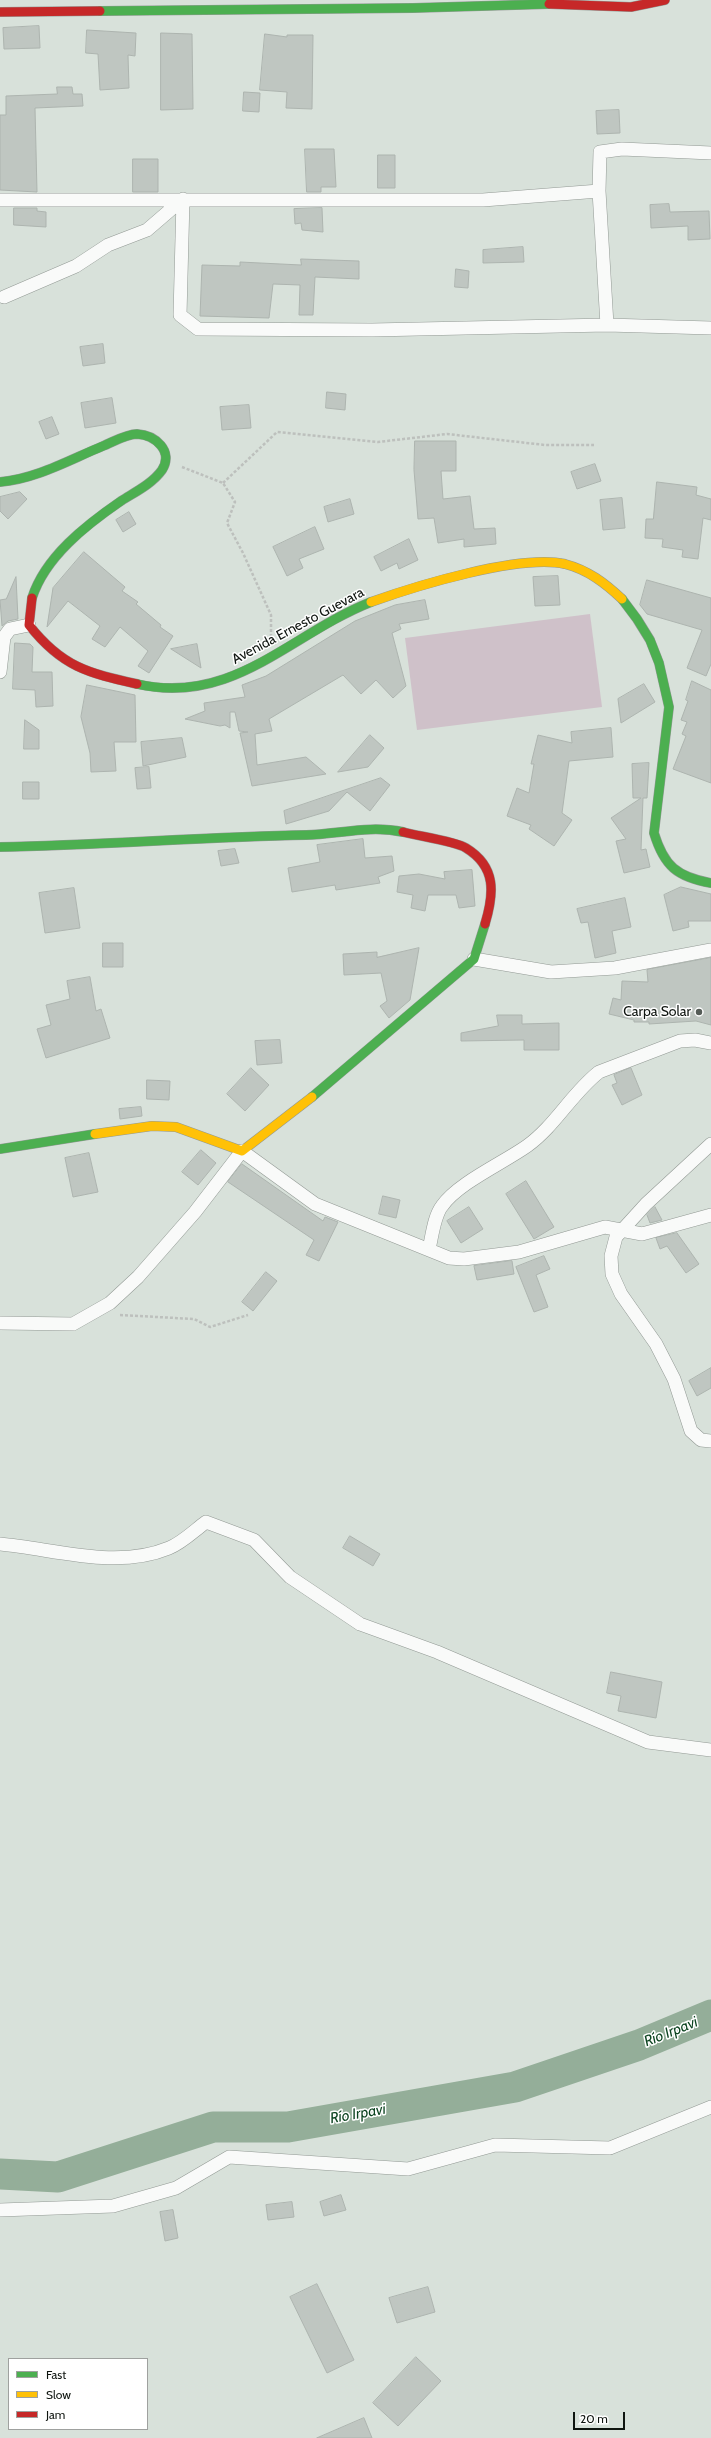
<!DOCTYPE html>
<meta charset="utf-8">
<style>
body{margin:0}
#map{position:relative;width:711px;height:2438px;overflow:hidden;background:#d8e1da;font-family:Cabin,sans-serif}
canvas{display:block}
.legend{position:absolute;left:8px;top:2358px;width:140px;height:72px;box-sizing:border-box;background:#fff;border:1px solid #9fa19f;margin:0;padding:5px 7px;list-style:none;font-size:12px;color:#0f1510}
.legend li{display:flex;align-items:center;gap:8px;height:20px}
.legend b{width:20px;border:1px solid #9fa19f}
.scale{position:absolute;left:573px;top:2412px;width:52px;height:18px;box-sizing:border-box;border:2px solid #0f1510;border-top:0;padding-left:5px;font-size:12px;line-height:14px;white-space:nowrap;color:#0f1510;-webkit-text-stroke:3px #fff;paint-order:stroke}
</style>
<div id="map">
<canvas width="711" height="2438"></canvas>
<ul class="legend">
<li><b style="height:5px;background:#4caf50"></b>Fast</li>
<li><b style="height:5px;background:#ffc107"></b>Slow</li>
<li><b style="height:5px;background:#c62828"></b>Jam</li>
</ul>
<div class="scale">20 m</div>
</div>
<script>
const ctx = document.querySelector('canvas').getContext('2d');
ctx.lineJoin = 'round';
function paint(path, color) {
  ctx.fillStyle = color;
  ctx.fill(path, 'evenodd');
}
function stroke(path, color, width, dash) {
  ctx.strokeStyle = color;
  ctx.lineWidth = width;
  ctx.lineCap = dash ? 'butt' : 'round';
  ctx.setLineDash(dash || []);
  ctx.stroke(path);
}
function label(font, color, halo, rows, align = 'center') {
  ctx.font = font + ' Cabin,sans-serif';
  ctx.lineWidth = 3;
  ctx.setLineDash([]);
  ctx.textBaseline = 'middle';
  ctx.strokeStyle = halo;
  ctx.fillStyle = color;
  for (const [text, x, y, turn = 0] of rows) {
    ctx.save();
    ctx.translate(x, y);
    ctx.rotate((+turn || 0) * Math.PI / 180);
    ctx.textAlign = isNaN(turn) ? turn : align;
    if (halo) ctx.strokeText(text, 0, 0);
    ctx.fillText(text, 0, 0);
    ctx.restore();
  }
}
paint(new Path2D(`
 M590 614 602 707 417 730 405 638Z`), '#cfc1c9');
stroke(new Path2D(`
 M0 2174 58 2177 213 2127H288L515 2087 639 2045 711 2015`), '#94ae99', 31);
const building = new Path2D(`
 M39 26 40 48 4 49 3 28Z
 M87 30 136 33 135 56 128 55 129 88 100 90 98 54 86 53Z
 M161 33 192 34 193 109 161 110Z
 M265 34 287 37V35H313L312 109 286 108 287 92 260 90Z
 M57 87H72L73 94H82L83 106 35 108 37 192 0 190V115H6V96L57 94Z
 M244 92 260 93 259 112 243 111Z
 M619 110 620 133 597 134 596 111Z
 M305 149H334L336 187H321V192H307Z
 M378 155H395V188H378Z
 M133 159H158V192H133Z
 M669 204 670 212 709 211 710 239 688 240V226L651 228 650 205Z
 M14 208H37V211L46 212V227L14 225Z
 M322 208 323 232 302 230 301 223 295 224 294 209Z
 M523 247 524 262 483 263V250Z
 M301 259 359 261V279L315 277 313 315H299L300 285 273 284 269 318 200 316 202 265 240 266V262L301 265Z
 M456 269 469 271 468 288 455 287Z
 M103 344 105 363 83 366 80 347Z
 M327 392 346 394 345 410 326 408Z
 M112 398 116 423 85 428 81 403Z
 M249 405 251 428 222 430 220 407Z
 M52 417 59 434 46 439 39 422Z
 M415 441H456V471H441L443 499 470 496 474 529 495 528 496 544 464 547V539L438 543 434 518 418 519 414 470Z
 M595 464 601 481 577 489 571 472Z
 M657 482 697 487 696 495 711 499V520L703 518 698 559 682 557 683 550 662 547 663 539 645 538 646 519H653Z
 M20 492 27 499 8 519 0 511V497Z
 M622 498 625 528 603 530 600 500Z
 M350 499 354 514 328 522 324 507Z
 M129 512 136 524 123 532 116 520Z
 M315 527 324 549 299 559 303 568 287 576 273 547Z
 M409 539 418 560 399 569 397 563 381 571 374 557Z
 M84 552 125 587 122 591 138 602 136 604 161 625 160 627 173 636 149 673 138 666 148 651 120 627 105 647 92 639 100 626 68 601 47 627 53 588Z
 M558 576 560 605 535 606 533 577Z
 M16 577 18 619 8 621 2 626 0 600 6 599Z
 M647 580 711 598V664L706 676 687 668 702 630 647 614 640 605Z
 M425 600 429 619 399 624 401 629 392 633 406 686 393 698 376 680 361 694 343 675 269 719 272 731 255 734 257 765 306 757 326 774 252 786 240 733 248 732 239 731 235 712H230V728L225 725 220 726 185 719 205 711 204 703 245 697 242 685 266 676 355 621 395 605Z
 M15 643 30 644 33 647 32 672H52L53 706 36 707 35 690 13 689Z
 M197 644 201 668 171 649Z
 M692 681 711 690V783L673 769 686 736 682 734 687 722 681 720 688 701 686 700Z
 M644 684 655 702 621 723 618 699Z
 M87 685 135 695 136 742H114L116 771 91 772 90 753 81 717Z
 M25 720 39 730V749H24Z
 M611 728 613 757 569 761 562 813 572 820 554 846 529 829 531 825 507 816 517 788 529 793 534 764H531L538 735 572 743 571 732Z
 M370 735 384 748 368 767 338 772Z
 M182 738 186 757 143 766 141 742Z
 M649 763 647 798H643L641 850 646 849 650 867 624 873 616 841 626 839 611 818 641 798H633L632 764Z
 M149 767 151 788 137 789 135 768Z
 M381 778 390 785 370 811 347 792 329 811 286 824 284 811Z
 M23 782H39V799H23Z
 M363 839 365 858 392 856 394 871 378 877 380 883 336 890 335 885 292 892 288 868 320 862 317 845Z
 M235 849 239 863 221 866 218 851Z
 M472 870 475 906 459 908 456 895H428L425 911 411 908 413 895 397 892 399 876 419 874 445 879 444 872Z
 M681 887 711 894V921H688L689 927 673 931 664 895Z
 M74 888 80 928 45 933 39 893Z
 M625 898 631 927 612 931 616 953 595 958 588 922 581 923 577 909Z
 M103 943H123V967H103Z
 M419 948 410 1000 389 1018 380 1006 387 1001 381 973 344 975 343 954 377 952V957Z
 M711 958V1025L696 1021 649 1024V1022H634V1020L609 1014 613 998 621 1000 622 981 648 982 647 970Z
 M90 977 96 1011 101 1009 110 1038 46 1058 37 1029 51 1025 46 1005 70 999 67 981Z
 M497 1015H522V1024L559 1023V1050H524V1040L461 1041V1033L498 1026Z
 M280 1040 282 1063 257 1065 255 1041Z
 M251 1068 269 1085 245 1111 227 1094Z
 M631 1068 642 1095 622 1105 612 1085 617 1083 614 1075Z
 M147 1080 170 1081 169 1100 147 1099Z
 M141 1107 142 1116 120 1119 119 1109Z
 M201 1150 216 1163 198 1185 182 1172Z
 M89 1153 98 1192 73 1197 65 1158Z
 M242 1164 323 1221 325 1217 338 1222 319 1261 306 1255 314 1240 228 1182Z
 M526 1181 554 1227 534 1239 506 1194Z
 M383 1196 400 1200 396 1218 379 1214Z
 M469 1207 483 1229 461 1243 447 1221Z
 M655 1207 662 1220 650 1223 647 1215Z
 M677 1233 699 1264 686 1273 667 1246 660 1249 656 1238Z
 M544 1256 550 1269 536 1275 548 1307 534 1312 516 1267Z
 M512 1261 514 1274 477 1280 474 1266Z
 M266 1272 277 1281 253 1311 242 1302Z
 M711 1368V1388L697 1396 689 1381Z
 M350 1536 380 1554 373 1566 343 1548Z
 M611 1672 662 1682 656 1718 618 1711 621 1696 607 1693Z
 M341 2195 346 2210 324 2216 320 2202Z
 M292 2202 294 2217 268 2220 266 2205Z
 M173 2210 178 2238 165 2241 160 2212Z
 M317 2284 354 2360 327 2373 290 2297Z
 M428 2287 435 2312 397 2323 389 2298Z
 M416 2357 441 2381 398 2426 373 2403Z
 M364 2418 372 2438H317Z`);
paint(building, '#bfc6c1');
stroke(building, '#adb4af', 1);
const street = new Path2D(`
 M711 153 622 149 600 152 599 191 607 325 711 328
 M0 200H483L599 191
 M4 297 76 266 108 245 147 230 183 199 180 315 198 329 372 330 607 325
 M0 672 4 637 10 629 29 625
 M474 959 551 972 615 968 711 950
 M711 1144 646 1204 616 1237 611 1256 612 1274 621 1294 656 1344 674 1379 691 1431 701 1440 711 1441
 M429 1249C432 1237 434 1216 442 1206 458 1183 503 1163 527 1146 555 1126 572 1093 599 1072L680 1041 695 1040 711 1043
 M0 1323 73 1324 110 1303 138 1277 195 1212 242 1151 315 1204 449 1258 464 1259 519 1252 605 1227 642 1234 711 1215
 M0 1544C55 1549 116 1570 169 1548 182 1543 195 1530 206 1522L254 1540 290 1577 360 1624 437 1652 648 1742 711 1750
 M0 2210 113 2206 176 2188 229 2157 408 2169 495 2145 610 2148 711 2107`);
const fast = new Path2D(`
 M100 11 413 8 549 4
 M0 482C36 479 69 460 103 446 113 442 126 434 137 434 155 435 174 451 162 470 152 484 135 492 121 501 86 525 45 557 32 598
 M622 599 637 619 650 640 659 663 669 707 654 833C664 866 677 877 711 883
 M137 684C233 706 290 634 371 602
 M0 847C102 845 204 837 306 835 339 834 370 825 403 832
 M312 1097 474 959 485 924
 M0 1149 95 1134`);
const slow = new Path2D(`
 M371 602C416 586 519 554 565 564 588 570 605 583 622 599
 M95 1134 152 1126 176 1127 242 1151 312 1097`);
const jam = new Path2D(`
 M549 4 631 7 665 0
 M0 12 100 11
 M32 598 29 625C62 667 88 673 137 684
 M403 832C417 836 455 841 466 848 497 867 494 894 485 924`);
stroke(street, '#929994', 14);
stroke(fast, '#929994', 10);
stroke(slow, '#929994', 10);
stroke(jam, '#929994', 10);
stroke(new Path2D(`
 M182 467 223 483 235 502 227 523 243 553 271 615V637
 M223 483 277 432 378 442 447 434 545 445H594
 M120 1315 194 1319 210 1327 248 1315`), '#bdc0bd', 2.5, [3, 2]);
stroke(street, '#f9faf9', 13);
stroke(fast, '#4caf50', 9);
stroke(slow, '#ffc107', 9);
stroke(jam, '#c62828', 9);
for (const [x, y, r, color] of [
 [699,1012,4,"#555c57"]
]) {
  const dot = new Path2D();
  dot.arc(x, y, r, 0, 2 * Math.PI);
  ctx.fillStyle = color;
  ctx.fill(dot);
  stroke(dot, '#fff', 1.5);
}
label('14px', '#0f1510', '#fff', [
 ["Avenida Ernesto Guevara",298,626,-28]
]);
label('14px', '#0f1510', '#fff', [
 ["Carpa Solar",691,1012]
], 'right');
label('italic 15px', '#0c4420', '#fff', [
 ["Río Irpavi",671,2032,-22],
 ["Río Irpavi",358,2114,-10]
]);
</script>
